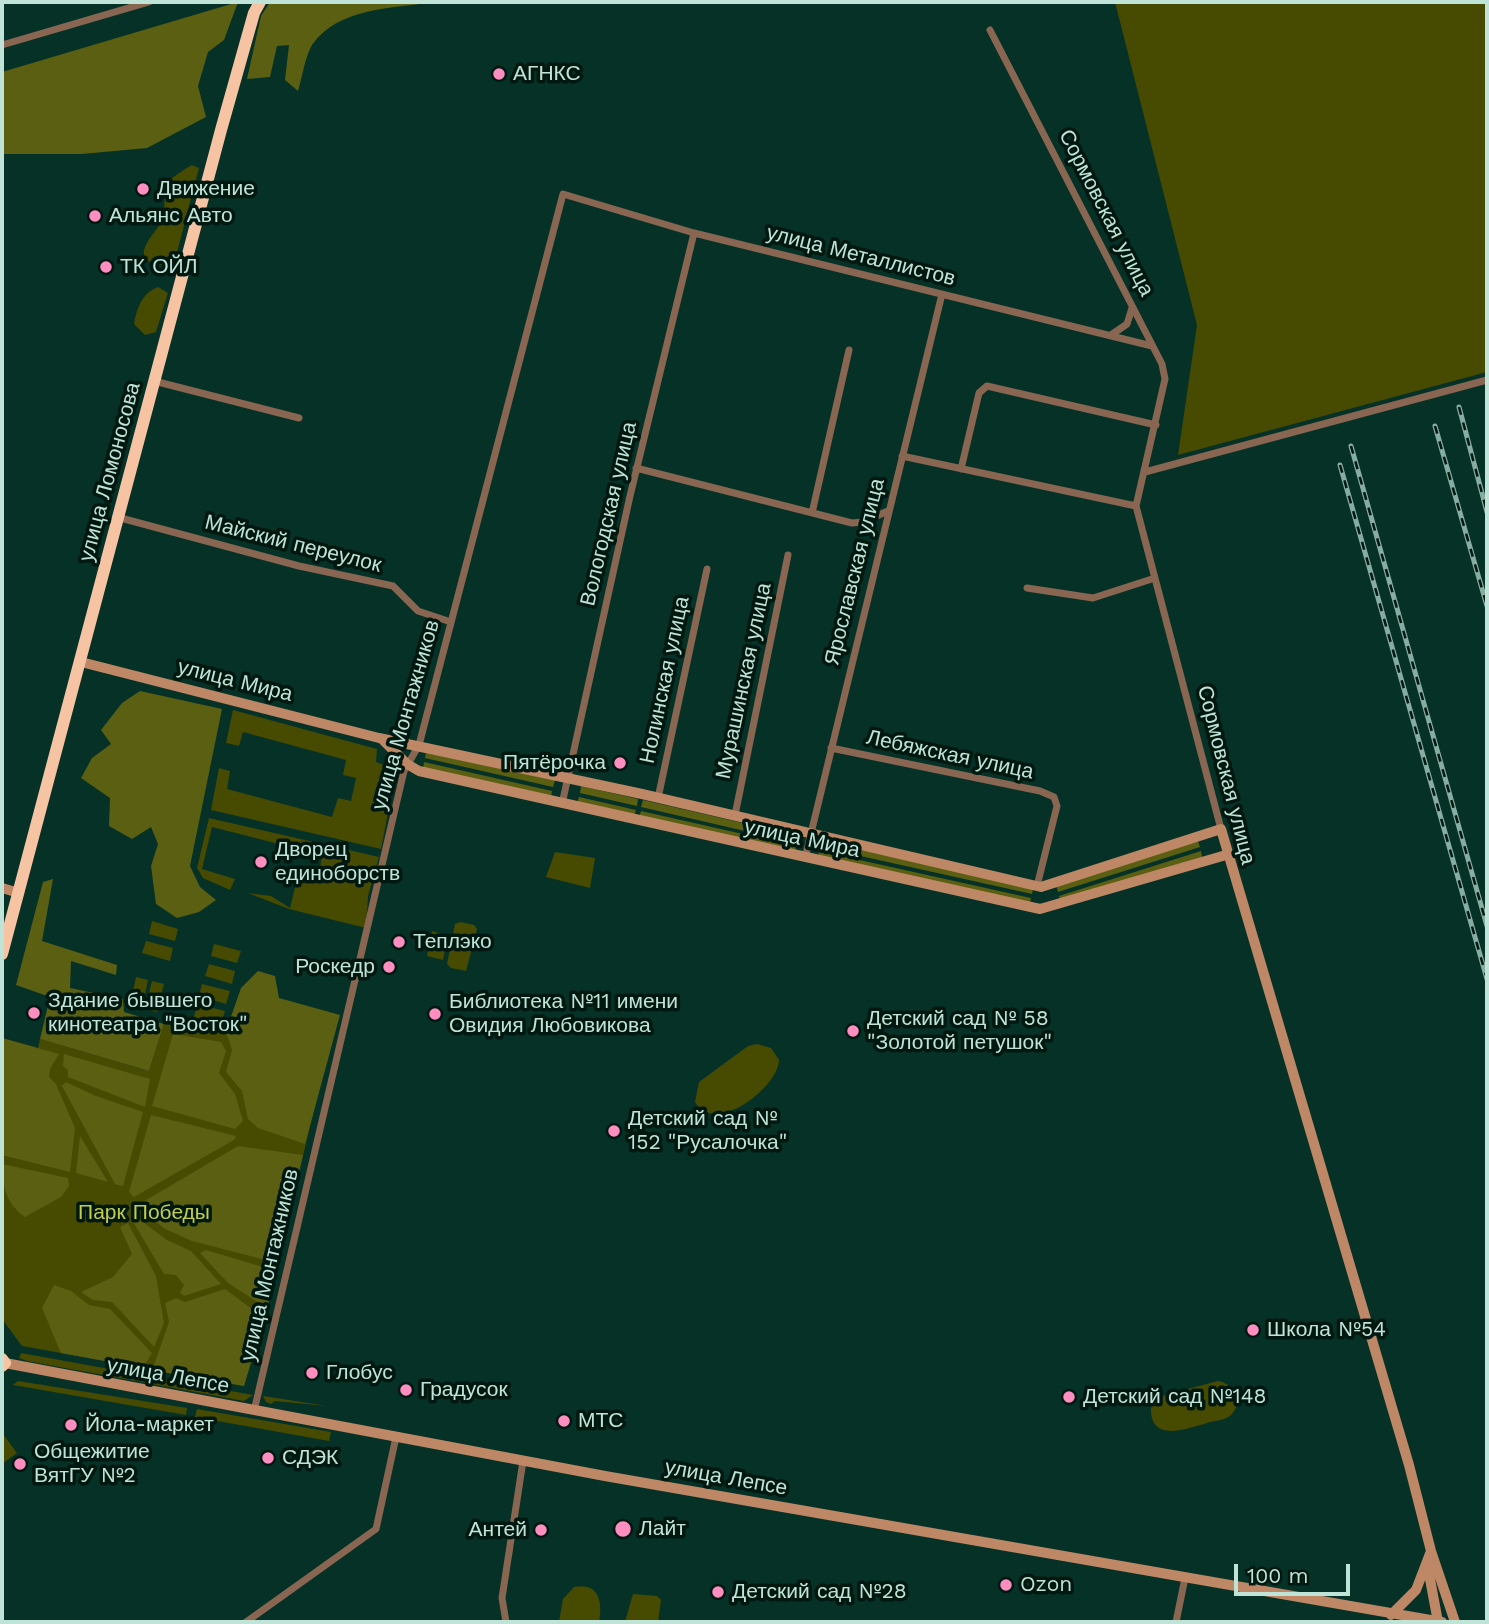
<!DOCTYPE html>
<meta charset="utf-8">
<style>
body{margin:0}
#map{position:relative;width:1489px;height:1624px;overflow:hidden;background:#063127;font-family:"Work Sans",sans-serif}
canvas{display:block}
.frame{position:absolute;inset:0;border:4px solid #bfe3d7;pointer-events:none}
.scale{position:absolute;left:1234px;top:1564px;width:116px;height:32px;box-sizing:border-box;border:4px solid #bfe3d7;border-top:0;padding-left:9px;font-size:21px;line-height:24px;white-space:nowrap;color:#bfe3d7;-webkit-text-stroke:5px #001810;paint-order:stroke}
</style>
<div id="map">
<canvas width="1489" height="1624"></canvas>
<div class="frame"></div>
<div class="scale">100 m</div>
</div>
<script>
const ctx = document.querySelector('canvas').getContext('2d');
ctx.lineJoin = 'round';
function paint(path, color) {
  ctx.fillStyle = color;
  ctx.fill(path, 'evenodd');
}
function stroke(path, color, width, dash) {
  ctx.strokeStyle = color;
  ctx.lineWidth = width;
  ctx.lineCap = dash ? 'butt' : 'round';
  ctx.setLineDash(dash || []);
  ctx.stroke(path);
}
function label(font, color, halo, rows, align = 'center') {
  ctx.font = font + ' "Work Sans",sans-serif';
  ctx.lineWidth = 7;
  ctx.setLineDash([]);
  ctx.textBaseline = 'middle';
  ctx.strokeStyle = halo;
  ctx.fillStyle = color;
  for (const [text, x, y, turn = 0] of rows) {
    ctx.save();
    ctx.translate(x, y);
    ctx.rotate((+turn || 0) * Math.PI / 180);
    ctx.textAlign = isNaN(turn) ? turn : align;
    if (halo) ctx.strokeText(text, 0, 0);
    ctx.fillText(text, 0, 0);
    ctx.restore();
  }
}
paint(new Path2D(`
 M1115 2H1487V372L1178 455 1197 325Z
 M192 165 199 168 176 256 162 265C122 260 161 228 163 219 169 184 155 187 192 165Z
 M158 287 168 293 156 332 145 335 134 324C137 308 142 293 158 287Z
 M233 710 377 749 376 762 392 768 383 808H389L381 849 211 810 219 768 230 771 227 789 332 817 338 798 351 801 356 778 343 775 346 760 243 732 239 746 226 743Z
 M209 818 379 857 368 896 366 928 289 909 248 893 271 896 290 908 299 871 319 874 322 855 212 827 202 869 235 879 230 890 203 878 197 868Z
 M555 852 595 858 590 888 546 877Z
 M152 921 178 929 175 941 149 934Z
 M460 922 474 925 477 929 466 971 451 968 447 964 455 924Z
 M432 931 448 936 443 960 427 956Z
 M146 941 173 948 170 961 142 953Z
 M214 944 241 951 237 963 211 956Z
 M209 964 235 971 232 984 205 976Z
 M136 977 148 980 142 1008 130 1006Z
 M152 981 164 984 157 1012 145 1009Z
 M202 984 230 991 226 1004 199 996Z
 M197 1004 225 1011 221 1025 194 1017Z
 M164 1024 226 1031 325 1063 267 1308 244 1386 22 1346 2 1319V1038L38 1048 40 1039 149 1071Z
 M757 1044 771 1048 779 1060C779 1086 716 1137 695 1102L699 1082 748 1046Z
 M21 1353 253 1395 244 1401 27 1361 19 1358Z
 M18 1381 187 1408 186 1415 13 1385Z
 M1218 1381C1233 1383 1244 1401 1232 1414 1227 1420 1214 1421 1207 1423 1186 1429 1150 1443 1151 1408L1154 1402 1165 1395Z
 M263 1396 327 1406 275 1401 271 1404 266 1402Z
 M197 1409 331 1432 329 1441 195 1417Z
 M3 1434 17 1453 2 1464V1435Z
 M574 1587C599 1582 603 1602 599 1622H559L563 1599Z
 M633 1594 657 1596 661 1600 658 1622H625Z`), '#474a01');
paint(new Path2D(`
 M238 2 224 40 208 52 198 86 206 117 147 148 82 154H2V72Z
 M270 2H436C395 8 338 7 312 45 305 57 302 78 298 91L285 80 289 45 277 46 270 77 247 79 261 16Z
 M140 691 222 709 190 866 200 887 216 900 199 912 177 918 156 904 151 866 158 844 151 827 132 839 109 826 110 798 81 778 92 758 111 744 101 730 122 703Z
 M426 753 555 780 553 787 425 758Z
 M424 762 552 791 551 797 423 769Z
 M581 786 638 799 637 806 580 793Z
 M579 797 636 810 634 816 577 803Z
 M643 800 799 836 797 843 641 807Z
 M641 811 796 846 795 852 639 817Z
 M822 841 1033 889 1032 894 820 847Z
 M1198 841 1200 847 1058 892 1056 885Z
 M819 851 1031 898 1030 903 818 858Z
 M1201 851 1202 857 1060 901 1059 896Z
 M53 879 42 941 117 965 116 975 71 961 70 988 123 999 124 1012 164 1024 149 1071 40 1039 50 997 16 985 43 882Z
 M258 971 275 976 279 998 340 1015 305 1144 258 1128 248 1119 242 1091 226 1072 232 1050 226 1031 241 988Z
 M173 1034 221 1042 226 1051 219 1073 235 1094 243 1121 235 1129 152 1106Z
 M2 1038 59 1054 50 1069 49 1077 56 1084 75 1128 70 1172 2 1155Z
 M64 1054 150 1079 145 1107 68 1077V1070L63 1066Z
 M66 1082 96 1096 143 1112 123 1186 115 1184 62 1086Z
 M151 1115 236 1136 234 1140 134 1197 129 1192Z
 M80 1136 108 1182 76 1173Z
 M238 1146 303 1155 277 1263 192 1241 165 1229 136 1206Z
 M2 1164 68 1178 69 1186 61 1197 25 1217C6 1204 2 1185 2 1164Z
 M135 1216 167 1240 191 1251 221 1284 184 1296 180 1293 184 1285 176 1275 164 1274 132 1220Z
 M128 1223 156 1276 164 1323 154 1347 112 1302 93 1300 81 1292 113 1277 132 1254 120 1227Z
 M206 1250 276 1271 267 1308 228 1283 200 1253Z
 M54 1285 71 1291 89 1305 110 1309 152 1353 143 1368 61 1353 42 1308Z
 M225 1289 264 1318 244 1386 156 1371 154 1365 169 1322 165 1303 176 1298 185 1302Z`), '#5b5f12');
stroke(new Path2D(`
 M990 30 1162 364 1165 379 1136 506 1221 829
 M2 45 149 2
 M1111 335 1127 324 1132 308
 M154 381 299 418
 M902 456 1136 506
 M636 468 852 523 863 522 888 511
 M961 469 979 393 987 386 1156 425
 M1145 472 1487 380
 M812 513 849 350
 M117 517 299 566 393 586 418 611 451 622
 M1027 588 1093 598 1155 578
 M831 748 1040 791 1054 797 1057 806 1037 886
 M658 798 707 569
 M562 804 630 496 694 233
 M735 815 788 555
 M805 858 942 294
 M254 1411 404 771 419 745 563 194 694 233 1152 346
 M246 1622 376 1529 396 1437
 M506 1622 502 1598 523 1461
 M1176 1622 1185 1578`), '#886651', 7);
stroke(new Path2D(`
 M81 662 379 738 642 794 1041 887 1221 829 1409 1465 1431 1551 1455 1622
 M383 740 407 764 419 771 1040 909 1226 855
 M2 888 19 893
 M5 1363 605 1476 1442 1622
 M1431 1563 1430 1579 1438 1622
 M1391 1615 1416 1590 1431 1551`), '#be8866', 10);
stroke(new Path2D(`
 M2 954 221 130 254 13 260 2
 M2 1359 5 1363 2 1366`), '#f6c3a3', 12);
const rail = new Path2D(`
 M1459 407 1487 512
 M1435 426 1487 606
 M1351 446 1487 926
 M1340 465 1487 979`);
stroke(rail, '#87ada2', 5);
stroke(rail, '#001810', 2.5, [8]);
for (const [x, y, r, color] of [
 [499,74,7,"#fd8ebf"],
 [143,189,7,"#fd8ebf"],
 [95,216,7,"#fd8ebf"],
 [106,267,7,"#fd8ebf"],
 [620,763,7,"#fd8ebf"],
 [261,862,7,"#fd8ebf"],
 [399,942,7,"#fd8ebf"],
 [389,967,7,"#fd8ebf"],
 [34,1013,7,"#fd8ebf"],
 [435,1014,7,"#fd8ebf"],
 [853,1031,7,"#fd8ebf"],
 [614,1131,7,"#fd8ebf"],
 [1253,1330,7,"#fd8ebf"],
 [312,1373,7,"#fd8ebf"],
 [406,1390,7,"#fd8ebf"],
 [1069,1397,7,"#fd8ebf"],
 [564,1421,7,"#fd8ebf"],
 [71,1425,7,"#fd8ebf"],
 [268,1458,7,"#fd8ebf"],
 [20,1464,7,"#fd8ebf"],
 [623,1529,9,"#fd8ebf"],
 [541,1530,7,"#fd8ebf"],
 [1006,1585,7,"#fd8ebf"],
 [718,1592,7,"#fd8ebf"]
]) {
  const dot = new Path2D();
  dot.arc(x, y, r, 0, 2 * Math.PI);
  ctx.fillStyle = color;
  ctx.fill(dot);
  stroke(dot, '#001810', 2.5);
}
label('21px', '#bfe3d7', '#001810', [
 ["АГНКС",513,74],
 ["Движение",157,189],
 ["Альянс Авто",109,216],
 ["ТК ОЙЛ",120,267],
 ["Пятёрочка",606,763,"right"],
 ["Дворец",275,850],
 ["единоборств",275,874],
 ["Теплэко",413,942],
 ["Роскедр",375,967,"right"],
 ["Здание бывшего",48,1001],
 ["кинотеатра \"Восток\"",48,1025],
 ["Библиотека №11 имени",449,1002],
 ["Овидия Любовикова",449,1026],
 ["Детский сад № 58",867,1019],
 ["\"Золотой петушок\"",867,1043],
 ["Детский сад №",628,1119],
 ["152 \"Русалочка\"",628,1143],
 ["Школа №54",1267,1330],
 ["Глобус",326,1373],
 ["Градусок",420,1390],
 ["Детский сад №148",1083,1397],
 ["МТС",578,1421],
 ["Йола-маркет",85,1425],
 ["Общежитие",34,1452],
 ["ВятГУ №2",34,1476],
 ["СДЭК",282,1458],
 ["Лайт",639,1529],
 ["Антей",527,1530,"right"],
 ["Ozon",1020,1585],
 ["Детский сад №28",732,1592]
], 'left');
label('21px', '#bfe3d7', '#001810', [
 ["Сормовская улица",1106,213,63],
 ["улица Металлистов",861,256,14],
 ["улица Ломоносова",110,472,-75],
 ["Вологодская улица",609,514,-77],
 ["Майский переулок",293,544,14],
 ["Ярославская улица",855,572,-76],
 ["Нолинская улица",665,680,-78],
 ["улица Мира",235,681,14],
 ["Мурашинская улица",744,681,-78],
 ["улица Монтажников",406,715,-74],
 ["Лебяжская улица",950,755,12],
 ["Сормовская улица",1226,775,76],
 ["улица Мира",802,839,12],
 ["улица Монтажников",270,1265,-77],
 ["улица Лепсе",168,1376,10],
 ["улица Лепсе",726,1478,10]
]);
label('21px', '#c3cc4c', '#001810', [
 ["Парк Победы",144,1213]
]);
</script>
